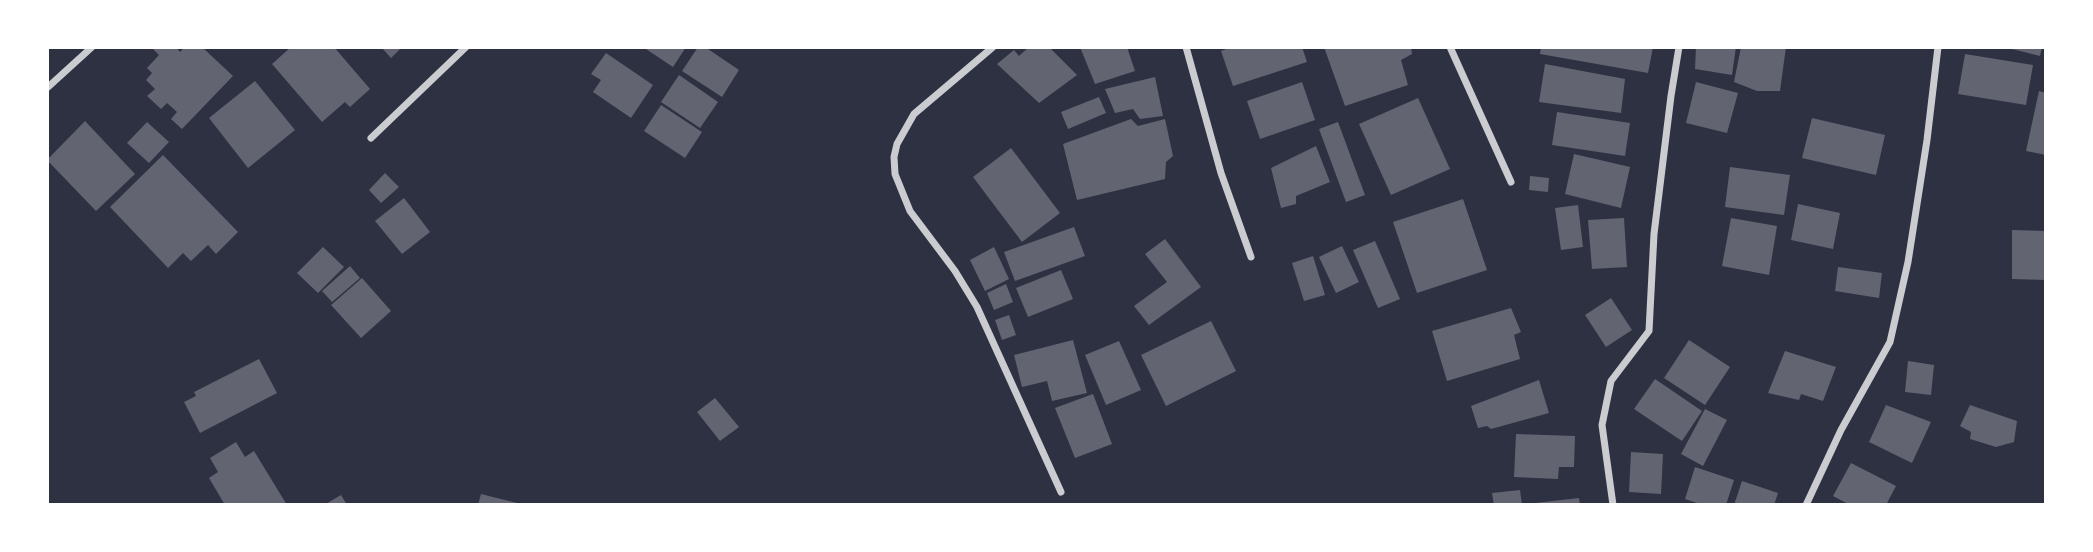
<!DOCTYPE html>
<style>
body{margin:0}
#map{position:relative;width:2093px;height:552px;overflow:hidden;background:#2d3142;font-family:"Nunito Sans",sans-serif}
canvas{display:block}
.frame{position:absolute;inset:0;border:49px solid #fff;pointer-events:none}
</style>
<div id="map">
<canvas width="2093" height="552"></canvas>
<div class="frame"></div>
</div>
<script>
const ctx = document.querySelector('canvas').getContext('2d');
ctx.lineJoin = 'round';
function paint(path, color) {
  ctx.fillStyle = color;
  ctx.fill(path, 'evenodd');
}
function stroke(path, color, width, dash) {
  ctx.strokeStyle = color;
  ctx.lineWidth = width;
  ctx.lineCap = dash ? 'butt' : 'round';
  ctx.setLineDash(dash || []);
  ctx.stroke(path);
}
paint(new Path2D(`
 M151 47H176L180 52 185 47H202L233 76 182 129 171 119 177 112 167 103 161 109 147 96 155 89 146 80 152 73 147 68 159 55Z
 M291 47H334L370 89 350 107 345 102 322 122 272 64Z
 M381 47H402L391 58Z
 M643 47H686L673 67Z
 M698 47H705L739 70 722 97 682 71Z
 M1029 47H1049L1077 75 1039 103 997 64 1014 50 1019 56Z
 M1080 47H1127L1135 71 1095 84Z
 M1232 47H1302L1307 62 1233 86 1221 51Z
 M1324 47H1411L1412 54 1401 60 1408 85 1345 106Z
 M1541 47H1653L1648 73 1540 54Z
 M1696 47H1736L1732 75 1695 69Z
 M1741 47H1786L1780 91H1757L1734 82Z
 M2004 47H2042L2040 56Z
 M606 53 653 85 631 118 593 92 601 80 591 74Z
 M1965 54 2033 65 2026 105 1958 94Z
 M1545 64 1625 79 1621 113 1539 102Z
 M679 75 718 102 700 128 661 102Z
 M1155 77 1163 116 1140 119 1133 109 1115 113 1105 89Z
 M255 81 295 130 248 168 209 118Z
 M1302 82 1315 120 1260 139 1247 101Z
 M1696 82 1738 93 1727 133 1686 123Z
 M2039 91 2046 93V155L2026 151Z
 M1099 97 1106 113 1068 129 1061 112Z
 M1418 98 1450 169 1391 195 1359 124Z
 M661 105 702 132 685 158 644 131Z
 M1557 112 1630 123 1625 156 1552 145Z
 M1812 118 1885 135 1876 175 1802 158Z
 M1131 119 1138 126 1165 119 1173 156 1166 162 1165 179 1077 200 1063 144Z
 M85 121 135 174 96 211 47 160Z
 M147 122 169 142 149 163 127 143Z
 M1338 122 1365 195 1346 202 1319 129Z
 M1316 146 1330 182 1296 196V204L1281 208 1271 168Z
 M1011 148 1060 213 1022 242 973 177Z
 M1574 154 1630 167 1621 208 1565 194Z
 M163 155 238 232 216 254 208 245 191 261 183 253 168 268 110 207Z
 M1730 167 1790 175 1784 215 1725 207Z
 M385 173 399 187 381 203 369 190Z
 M1530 176 1549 178 1548 192 1529 190Z
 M404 198 430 232 402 254 375 221Z
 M1463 199 1487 270 1417 293 1393 222Z
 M1798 204 1840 213 1833 249 1791 240Z
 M1578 205 1583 247 1561 250 1555 208Z
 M1624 218 1627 267 1592 269 1588 220Z
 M1731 218 1777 226 1769 275 1722 266Z
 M1074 227 1085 256 1015 281 1004 252Z
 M2012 230 2046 231V280L2012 279Z
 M1165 239 1201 287 1149 325 1134 306 1167 282 1145 254Z
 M1375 241 1400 299 1378 308 1353 250Z
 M1342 246 1359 282 1336 293 1319 257Z
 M323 247 344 267 318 293 297 273Z
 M994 247 1009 279 985 291 970 260Z
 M1313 256 1325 295 1304 301 1292 263Z
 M350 266 360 278 332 302 322 291Z
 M1838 267 1882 273 1879 298 1835 291Z
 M1061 270 1073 299 1028 317 1016 288Z
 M362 278 391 311 361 338 331 305Z
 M1006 284 1013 302 994 310 987 293Z
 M1611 298 1632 330 1606 347 1585 315Z
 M1511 308 1521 332 1514 335 1520 359 1447 381 1432 331Z
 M1009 315 1016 335 1002 340 995 320Z
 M1211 321 1236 371 1166 406 1141 355Z
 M1073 340 1087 393 1052 401 1047 381 1022 387 1014 355Z
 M1689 340 1730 367 1705 405 1664 378Z
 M1119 341 1141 390 1106 405 1085 355Z
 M1785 351 1836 367 1823 401 1801 394 1799 400 1768 393Z
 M259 359 277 393 200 433 184 402 196 396 194 392Z
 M1908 361 1934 365 1931 395 1905 392Z
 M1655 379 1702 411 1682 441 1634 409Z
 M1539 380 1549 413 1491 429 1487 426 1478 428 1471 406Z
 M1093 394 1112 444 1075 458 1055 408Z
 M715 398 739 427 720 441 697 412Z
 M1886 405 1931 422 1912 463 1869 442Z
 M1970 405 2017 421 2014 442 1996 447 1970 439 1971 432 1960 426Z
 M1705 409 1727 420 1703 466 1681 454Z
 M1516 434 1575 436 1574 467H1559L1558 479 1514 477Z
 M236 442 245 457 254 451 287 505H225L209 478 218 472 210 458Z
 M1631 452 1663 454 1661 494 1629 492Z
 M1851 463 1896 486 1886 505H1850L1833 496Z
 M1695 467 1734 480 1726 505H1703L1685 499Z
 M1742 481 1778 493 1774 505H1734Z
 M1520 490 1522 505H1494L1492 493Z
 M481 494 521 504V505H478Z
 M341 495 347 505H324Z
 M1579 498 1580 505H1535V503Z`), '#626471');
stroke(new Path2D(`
 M993 47 914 114 897 144 894 157 895 174 910 211 955 271 977 307 1061 492
 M1186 47 1221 173 1251 257
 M1450 47 1511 182
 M47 88 92 47
 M371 138 466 47
 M1613 505 1602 425 1611 381 1649 331 1654 234 1671 96 1679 47
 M1806 505 1841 430 1890 342 1908 262 1927 140 1938 47`), '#caccd0', 7);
</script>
